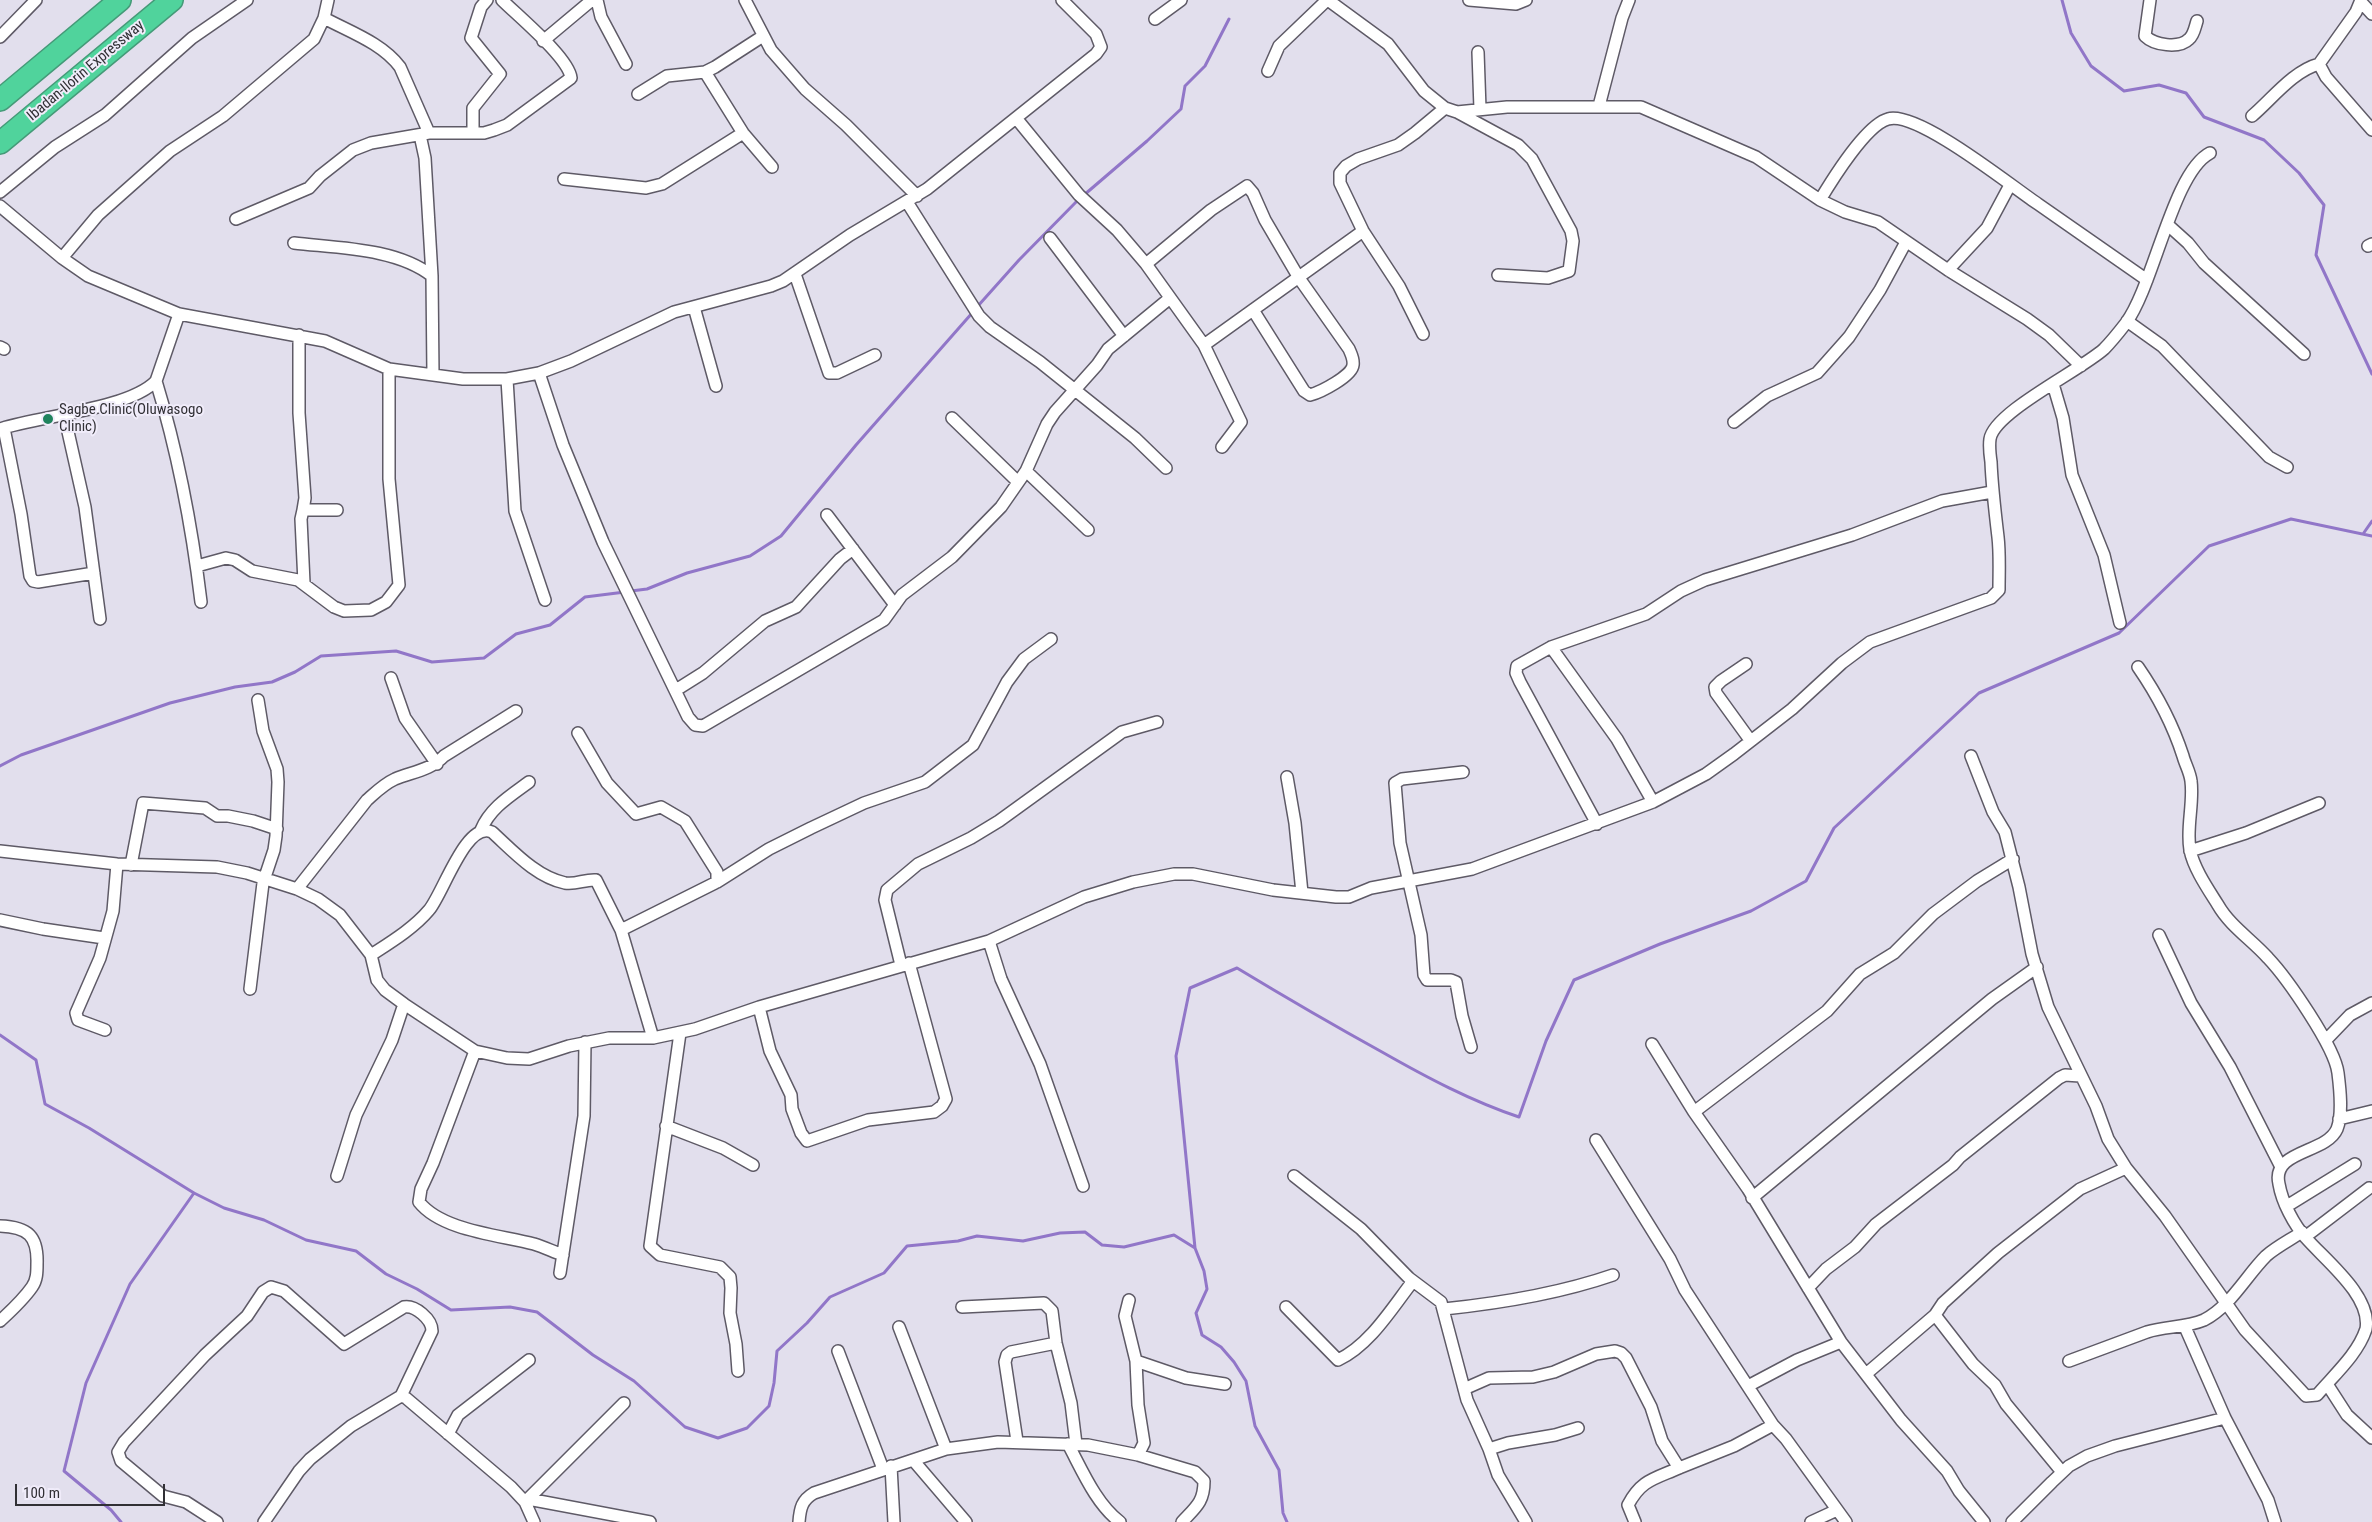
<!DOCTYPE html>
<style>
body{margin:0}
#map{position:relative;width:2372px;height:1522px;overflow:hidden;background:#e2dfed;font-family:"Roboto Condensed",sans-serif}
canvas{display:block}
.scale{position:absolute;left:15px;top:1484px;width:150px;height:22px;box-sizing:border-box;border:2px solid #313035;border-top:0;padding-left:6px;font-size:15px;line-height:18px;white-space:nowrap;color:#313035;-webkit-text-stroke:4px #f0ecfa;paint-order:stroke}
</style>
<div id="map">
<canvas width="2372" height="1522"></canvas>
<div class="scale">100 m</div>
</div>
<script>
const ctx = document.querySelector('canvas').getContext('2d');
ctx.lineJoin = 'round';
function stroke(path, color, width, dash) {
  ctx.strokeStyle = color;
  ctx.lineWidth = width;
  ctx.lineCap = dash ? 'butt' : 'round';
  ctx.setLineDash(dash || []);
  ctx.stroke(path);
}
function label(font, color, halo, rows, align = 'center') {
  ctx.font = font + ' "Roboto Condensed",sans-serif';
  ctx.lineWidth = 4;
  ctx.setLineDash([]);
  ctx.textBaseline = 'middle';
  ctx.strokeStyle = halo;
  ctx.fillStyle = color;
  for (const [text, x, y, turn = 0] of rows) {
    ctx.save();
    ctx.translate(x, y);
    ctx.rotate((+turn || 0) * Math.PI / 180);
    ctx.textAlign = isNaN(turn) ? turn : align;
    if (halo) ctx.strokeText(text, 0, 0);
    ctx.fillText(text, 0, 0);
    ctx.restore();
  }
}
stroke(new Path2D(`
 M2062 0 2071 33 2091 66 2124 91 2159 85 2186 93 2204 117 2264 140 2299 173 2324 205 2316 255 2372 374
 M1084 195 1147 141 1181 109 1185 86 1205 66 1229 19
 M977 307 1019 260 1079 199
 M2363 534 2372 521
 M631 591 647 589 687 573 750 556 781 536 856 445 973 312
 M0 766 21 755 170 703 235 687 272 682 295 672 321 656 396 651 432 662 484 658 516 634 550 625 585 597 625 592
 M0 1035 36 1060 45 1104 89 1128 194 1193 224 1208 264 1220 306 1240 356 1251 386 1274 417 1289 451 1310 510 1307 537 1312 593 1355 634 1381 685 1427 718 1438 747 1428 769 1406 774 1383 777 1351 807 1323 830 1297 884 1273 907 1246 958 1241 977 1236 1023 1241 1060 1233 1085 1232 1102 1245 1124 1247 1174 1235 1195 1248 1204 1271 1207 1289 1196 1313 1202 1335 1221 1347 1234 1362 1246 1381 1255 1426 1279 1470 1283 1513 1287 1522
 M1195 1248 1176 1056 1190 988 1237 968C1285 997 1333 1025 1382 1052 1426 1077 1471 1101 1519 1117L1546 1041 1574 980 1660 944 1751 911 1806 881 1834 828 1979 693 2119 633 2209 546 2291 519 2372 536
 M121 1522 111 1510 64 1471 86 1383 130 1284 194 1193`), '#9176c8', 3);
const street = new Path2D(`
 M597 0 601 17 626 64
 M745 0 771 50 805 89 846 125 917 196
 M1328 0 1388 44 1424 91 1445 108 1457 112 1507 107H1641L1756 157 1820 200 1845 212 1878 222 1948 270 2027 319 2049 335 2081 366
 M1469 0 1516 4 1526 0
 M2150 0 2145 36C2154 45 2179 49 2189 39 2194 35 2195 27 2197 21
 M2361 2 2372 14
 M324 18C350 32 382 43 400 67L429 133
 M1155 19 1181 0
 M0 37 36 0
 M543 41 592 0
 M1478 52 1480 109
 M2319 64 2326 77 2372 130
 M1268 71 1279 46 1327 0
 M705 72 743 133 772 167
 M638 94 667 76 705 72 715 67 763 36
 M1599 106 1622 18 1629 0
 M1457 112 1518 145 1532 159 1571 231 1573 241 1569 271 1548 278 1498 275
 M2252 116C2272 99 2293 71 2319 64L2356 12 2361 0
 M1016 118 1079 195 1117 230 1146 264 1204 345 1241 422 1222 447
 M473 133V108L500 74 471 38 481 7 487 0
 M420 135 425 158 432 276 433 375
 M564 179 646 188 662 184 743 133
 M0 192 55 147 105 115 192 38 247 0
 M1820 200C1832 180 1866 125 1888 119 1917 110 2011 186 2038 204 2074 229 2111 255 2147 280
 M907 202 979 316 990 327 1040 362 1135 438 1166 468
 M0 206 62 258 88 276 179 314 325 341 389 369 463 379H507L539 373 571 361 674 312 771 286 783 281 850 235 927 189 1096 54 1101 47 1096 34 1062 0
 M236 219 309 188 320 176 353 150 371 143 429 133H484L494 130 507 125 571 78C569 58 518 16 502 0
 M2168 225 2188 243 2204 263 2304 354
 M1050 238 1124 336
 M294 243C337 248 397 248 432 276
 M2368 246 2372 244
 M62 258 98 215 170 151 223 116 314 39 324 18 328 0
 M1146 264 1211 210 1247 186 1253 193 1265 220 1299 278 1349 349C1351 354 1354 359 1353 365 1352 376 1321 392 1310 395L1304 391 1253 310
 M1948 270 1987 228 2010 185
 M795 274 829 373H837L875 355
 M694 307 716 386
 M2127 321 2162 346 2269 457 2287 467
 M1423 334 1399 286 1363 231 1340 183V173L1346 166 1358 159 1398 145 1415 133 1445 108
 M299 335V413L305 498 303 510H337
 M1204 345 1363 231
 M0 347 4 349
 M539 373 563 445 603 542 688 717 695 725 703 726 884 620 902 595 952 557 1001 507 1026 471 1047 424 1055 412 1097 365 1108 349 1170 298
 M507 379 515 511 545 600
 M156 381C178 453 192 527 201 602
 M2053 384 2063 418 2072 475 2104 555 2120 623
 M64 414 85 507 100 619
 M952 418 1018 482
 M1734 422 1767 396 1817 373 1849 337 1880 290 1906 242
 M4 428 21 514 30 576 33 581 38 582 94 573
 M0 429C40 416 129 409 156 381L179 314
 M1026 471 1088 530
 M303 510 301 519 304 583
 M827 515 895 605
 M197 566 226 558 235 560 252 571 298 580 334 607 344 611 371 610 386 602 399 585 389 479V369
 M1551 647 1617 739 1653 802
 M1746 664 1721 681 1715 687 1716 693 1750 740
 M391 678 405 718 437 764
 M676 690 703 673 765 621 796 607 840 559 853 549
 M578 733 607 783 636 814 661 807 685 821 717 872V882
 M1971 756 1993 812 2005 832 2019 887 2032 954 2048 1007 2096 1106 2108 1139 2126 1168 2165 1216 2245 1330 2306 1396 2317 1395C2334 1375 2358 1354 2366 1329 2372 1296 2325 1260 2306 1238 2294 1225 2282 1202 2279 1184 2271 1150 2326 1154 2337 1129 2343 1114 2340 1089 2338 1073 2335 1047 2287 978 2268 958 2252 940 2230 926 2218 905 2208 889 2194 869 2190 850 2186 828 2194 803 2191 781 2190 772 2185 764 2183 756 2172 722 2158 696 2138 667
 M1463 772 1402 779 1395 783 1400 843 1421 935 1424 975 1427 980H1451L1456 982 1462 1016 1471 1047
 M1287 777 1295 823 1302 893
 M1597 824 1520 682 1516 673 1517 666 1551 647 1646 614 1681 591 1705 580 1852 535 1942 501 1992 492
 M481 830C490 808 510 796 529 782
 M0 851 117 864 217 867 247 873 297 889 318 899 340 915 371 955 377 980 385 990 404 1004 475 1051 507 1058 529 1059 569 1046 609 1038H653L695 1029 759 1007 989 941 1084 897 1133 882 1174 874H1193L1273 890 1336 897H1349L1371 888 1472 869 1653 802 1706 774 1734 754 1792 709 1842 663 1870 642 1991 598 1999 590C1999 572 2000 554 1998 537 1995 512 1992 487 1991 462 1990 455 1989 446 1990 439 1994 412 2081 370 2104 349 2112 341 2119 332 2126 323 2154 285 2173 172 2210 153
 M2190 851 2246 833 2319 803
 M131 865 143 803 205 808 217 816H228L253 821 277 829
 M297 889 367 800C376 792 384 784 395 779 412 772 431 770 444 756L516 711
 M0 920 43 929 104 938
 M621 930 717 882 769 849 811 828 864 803 925 782 973 745 1007 682 1024 659 1051 639
 M2159 935 2191 1003 2230 1067 2281 1167
 M989 941 1001 979 1040 1064 1083 1186
 M371 955C391 942 414 928 429 910 443 894 466 820 492 832 513 851 536 877 565 883 576 885 585 879 596 880L621 930 653 1038
 M901 965 885 900 887 890 918 864 971 838 999 821 1122 732 1157 722
 M250 989 263 883 274 850 276 836 278 782 277 769 263 731 258 700
 M759 1007 770 1051 791 1095 792 1109 801 1133 807 1141 868 1120 934 1112 942 1106 946 1099 909 963
 M105 1030 78 1020 76 1013 100 958 113 911 117 864
 M680 1033 650 1246 660 1255 720 1267 730 1277 731 1288 730 1313 736 1344 738 1371
 M2326 1040 2350 1015 2372 1003
 M1652 1044 1694 1112
 M475 1051 433 1163 421 1189 419 1202C442 1231 500 1235 534 1244 544 1247 554 1252 563 1255
 M2339 1119 2372 1111
 M666 1126 723 1148 753 1165
 M1596 1140 1670 1259 1685 1290 1773 1425 1786 1439 1846 1522
 M337 1176 356 1115 392 1040 404 1004
 M1294 1176 1361 1229 1409 1278 1441 1302 1467 1400 1489 1449 1498 1475 1526 1522
 M1752 1198 1992 999 2037 967
 M2287 1206 2355 1164
 M0 1226C28 1227 38 1236 37 1264 37 1272 37 1280 32 1287 23 1300 12 1310 0 1321
 M2305 1237 2369 1188
 M560 1273 584 1116 585 1042
 M1808 1288 1826 1269 1855 1247 1876 1224 1953 1165 1960 1157 2059 1078 2065 1075 2080 1076
 M1129 1300 1125 1316 1136 1361 1138 1405 1144 1443 1138 1455
 M962 1307 1044 1303 1052 1311 1056 1343 1071 1403 1076 1444
 M1286 1307 1338 1360C1370 1345 1392 1308 1413 1281
 M1444 1309C1502 1303 1558 1294 1613 1275
 M1935 1315 1973 1364 1995 1385 2006 1404 2062 1472
 M899 1327 946 1449
 M2185 1327 2225 1418 2268 1500 2275 1522
 M838 1351 883 1469
 M1136 1361 1186 1378 1225 1384
 M2069 1361 2147 1332C2166 1326 2185 1328 2204 1320 2230 1307 2246 1276 2266 1256 2276 1247 2290 1240 2302 1232
 M1866 1374 1935 1315 1943 1303 1998 1253 2080 1189 2126 1168
 M2327 1384 2347 1415 2372 1438
 M1748 1386 1797 1360 1841 1342
 M1464 1389 1489 1378 1533 1377 1554 1372 1596 1354 1615 1351 1621 1353 1626 1358 1651 1407 1662 1441 1679 1468C1654 1479 1641 1480 1628 1505L1635 1522
 M401 1396 406 1398 511 1487 525 1502 534 1522
 M448 1434 458 1415 529 1360
 M1017 1441 1005 1362 1007 1355 1011 1352 1056 1343
 M1068 1444C1082 1470 1096 1504 1120 1522
 M1489 1449 1508 1443 1555 1435 1578 1428
 M913 1460 966 1522
 M891 1466 894 1522
 M1679 1468 1734 1446 1773 1425
 M528 1499 650 1522
 M525 1502 624 1403
 M217 1522 186 1502 163 1496 121 1461 118 1452 124 1442 205 1355 247 1316 263 1292 271 1287 284 1291 344 1344 404 1307C415 1305 432 1319 432 1331L401 1396 351 1426 310 1459 299 1471 264 1522
 M799 1522C800 1508 802 1500 814 1493L946 1449 998 1442 1088 1445 1138 1455 1195 1472 1204 1481C1204 1502 1196 1507 1182 1522
 M1811 1522 1837 1510
 M1984 1522 1959 1491 1947 1471 1901 1420 1841 1342 1748 1189 1694 1112 1827 1011 1860 974 1894 953 1933 914 1977 881 2013 859
 M2012 1522 2052 1482 2069 1466 2087 1456 2115 1446 2225 1418`);
const highway = new Path2D(`
 M0 100 120 0
 M0 143 172 0`);
stroke(street, '#5e5a66', 14);
stroke(highway, '#459a78', 24);
stroke(street, '#fff', 11);
stroke(highway, '#50d39c', 21);
for (const [x, y, r, color] of [
 [48,419,6,"#20835d"]
]) {
  const dot = new Path2D();
  dot.arc(x, y, r, 0, 2 * Math.PI);
  ctx.fillStyle = color;
  ctx.fill(dot);
  stroke(dot, '#f0ecfa', 2);
}
label('15px', '#313035', '#f0ecfa', [
 ["Ibadan-Ilorin Expressway",86,71,-40]
]);
label('15px', '#313035', '#f0ecfa', [
 ["Sagbe Clinic(Oluwasogo",59,410],
 ["Clinic)",59,427]
], 'left');
</script>
